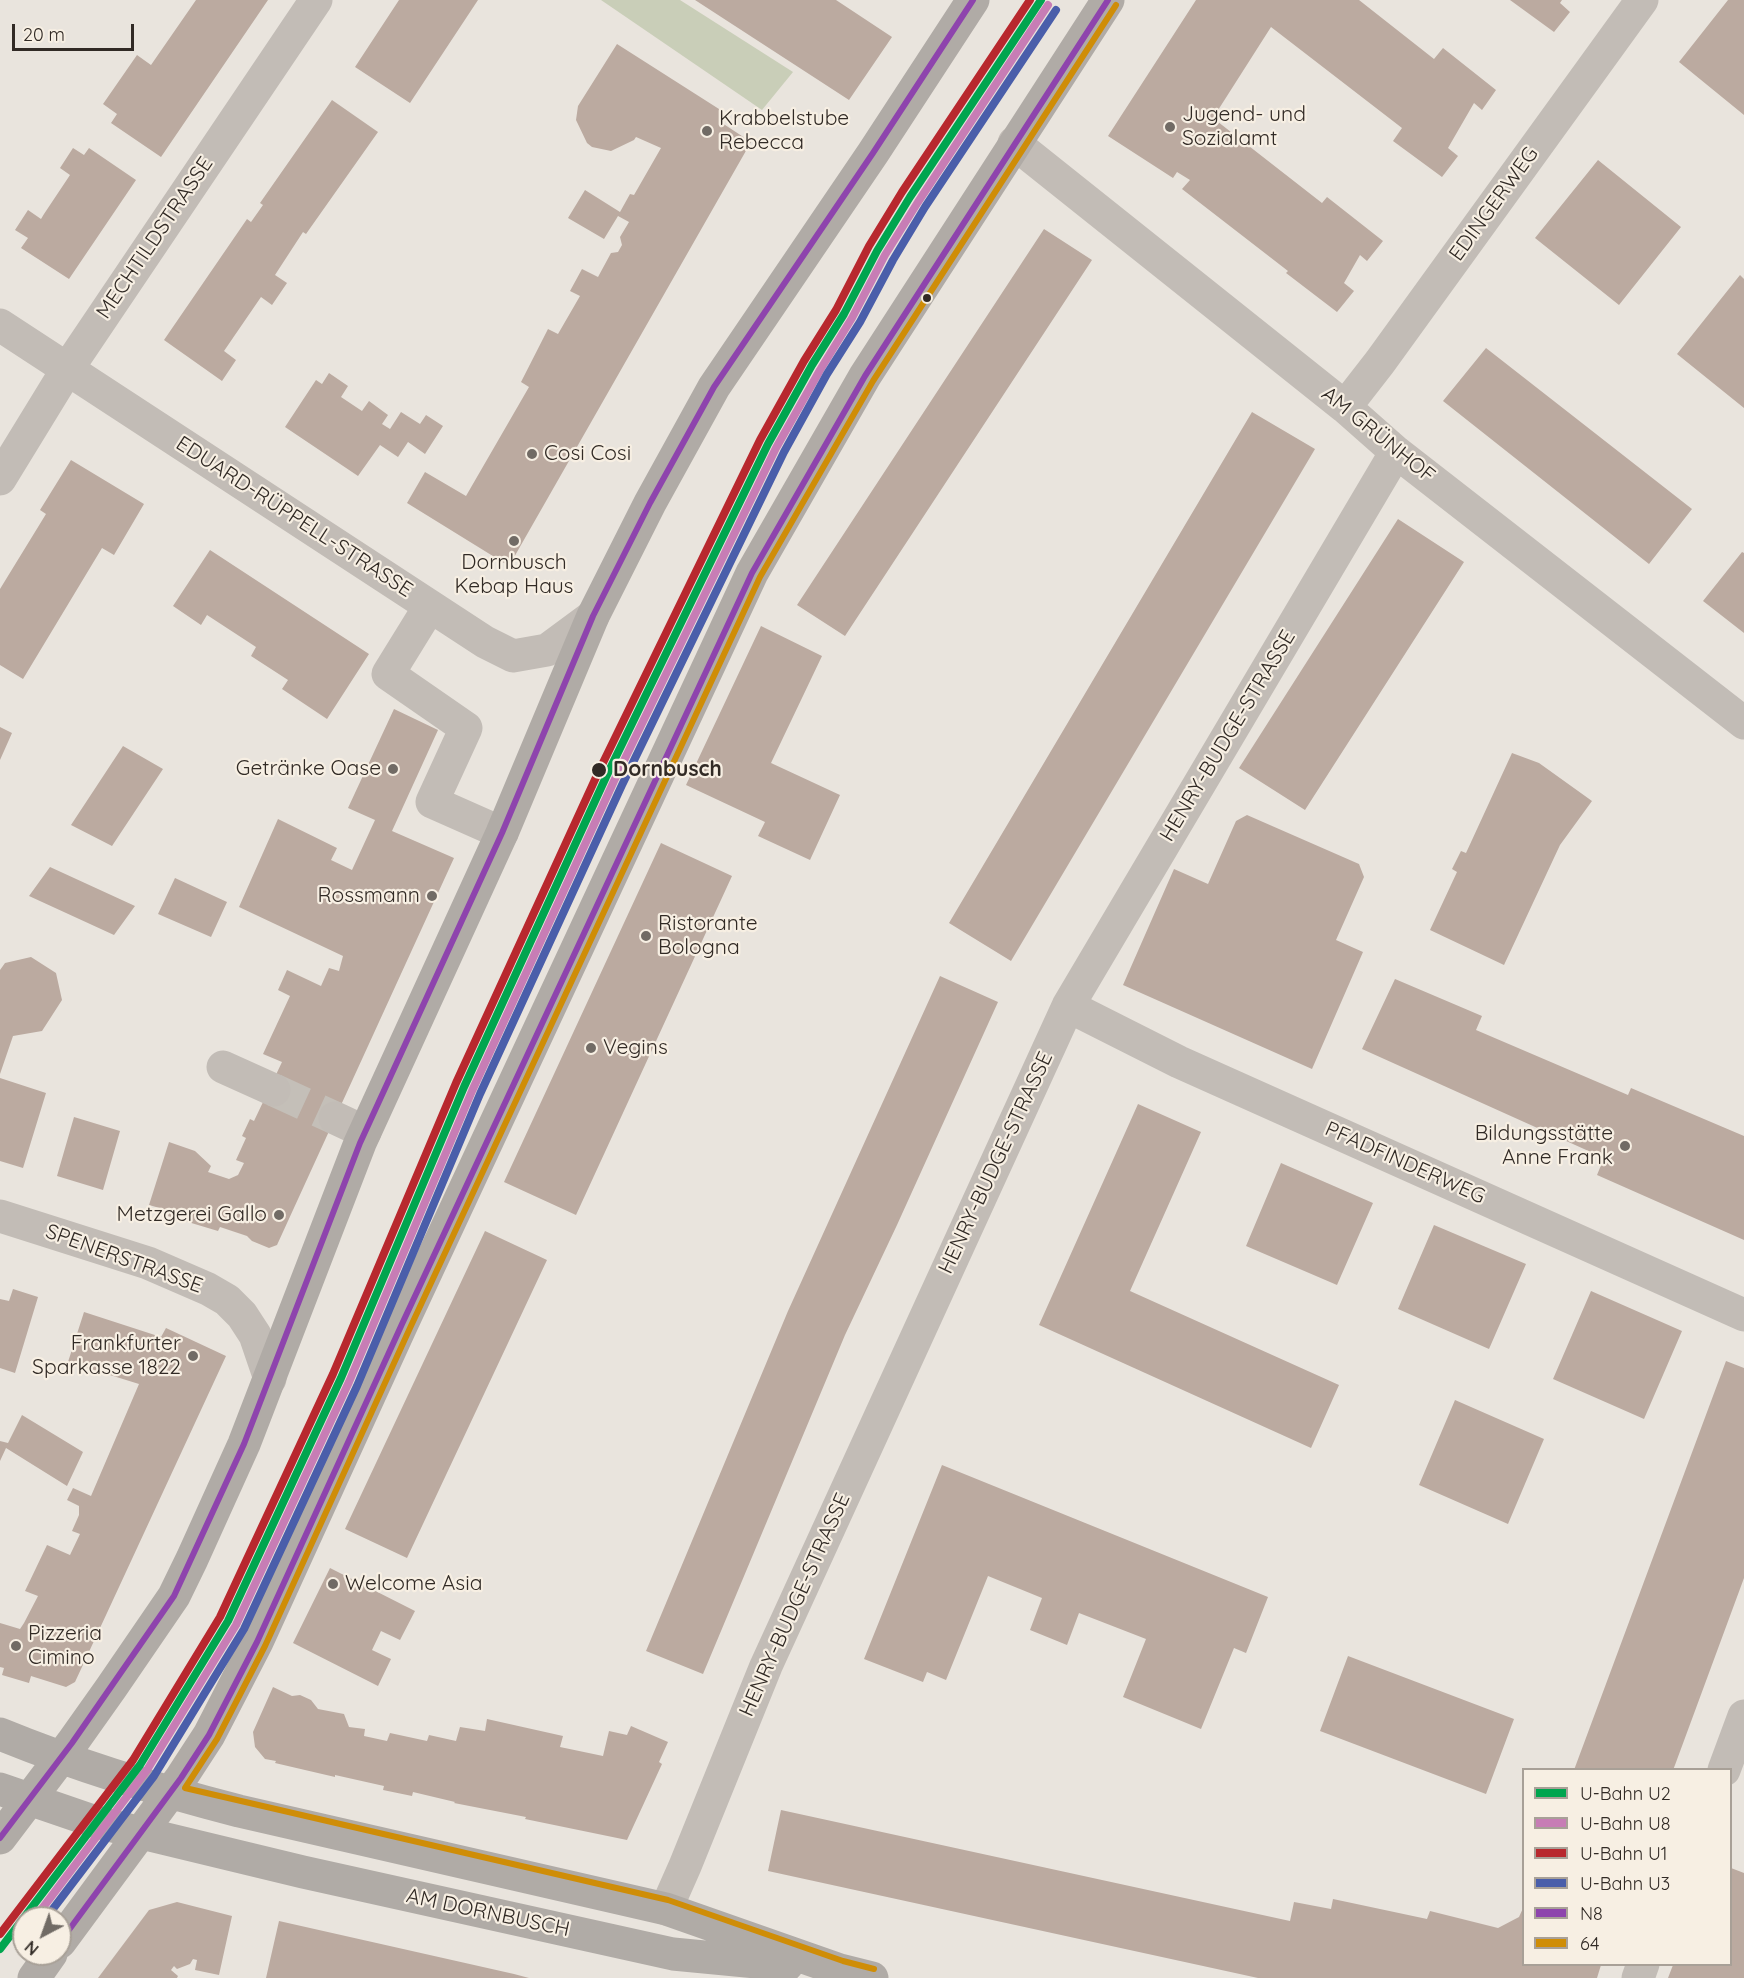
<!DOCTYPE html>
<meta charset="utf-8">
<style>
body{margin:0}
#map{position:relative;width:1744px;height:1978px;overflow:hidden;background:#e9e4dd;font-family:Quicksand,sans-serif}
canvas{display:block}
.legend{position:absolute;left:1522px;top:1768px;width:210px;height:198px;box-sizing:border-box;background:#f7efe3;border:2px solid #a8a097;margin:0;padding:8px 10px;list-style:none;font-size:18px;color:#312a25}
.legend li{display:flex;align-items:center;gap:12px;height:30px}
.legend b{width:30px;border:2px solid #a8a097}
.north{position:absolute;left:12px;top:1906px;width:60px;height:60px;box-sizing:border-box;background:#f7efe3;border:2px solid #a8a097;border-radius:50%;rotate:221deg;font-size:16px;font-weight:700;line-height:24px;text-align:center;color:#312a25}
.north::after{content:'';display:block;margin:auto;width:21px;height:27px;background:#716b65;clip-path:polygon(50% 0,100% 100%,50% 72%,0 100%)}
.scale{position:absolute;left:12px;top:24px;width:122px;height:27px;box-sizing:border-box;border:3px solid #312a25;border-top:0;padding-left:8px;font-size:18px;line-height:21px;white-space:nowrap;color:#312a25;-webkit-text-stroke:4px #f7efe3;paint-order:stroke}
</style>
<div id="map">
<canvas width="1744" height="1978"></canvas>
<ul class="legend">
<li><b style="height:8px;background:#00a54f"></b>U-Bahn U2</li>
<li><b style="height:8px;background:#c77db5"></b>U-Bahn U8</li>
<li><b style="height:8px;background:#b8282e"></b>U-Bahn U1</li>
<li><b style="height:8px;background:#4a5eaa"></b>U-Bahn U3</li>
<li><b style="height:8px;background:#8e44ad"></b>N8</li>
<li><b style="height:8px;background:#cf8d07"></b>64</li>
</ul>
<div class="north">N</div>
<div class="scale">20 m</div>
</div>
<script>
const ctx = document.querySelector('canvas').getContext('2d');
ctx.lineJoin = 'round';
function paint(path, color) {
  ctx.fillStyle = color;
  ctx.fill(path, 'evenodd');
}
function stroke(path, color, width, dash) {
  ctx.strokeStyle = color;
  ctx.lineWidth = width;
  ctx.lineCap = dash ? 'butt' : 'round';
  ctx.setLineDash(dash || []);
  ctx.stroke(path);
}
function label(font, color, halo, rows, align = 'center') {
  ctx.font = font + ' Quicksand,sans-serif';
  ctx.lineWidth = 4.5;
  ctx.setLineDash([]);
  ctx.textBaseline = 'middle';
  ctx.strokeStyle = halo;
  ctx.fillStyle = color;
  for (const [text, x, y, turn = 0] of rows) {
    ctx.save();
    ctx.translate(x, y);
    ctx.rotate((+turn || 0) * Math.PI / 180);
    ctx.textAlign = isNaN(turn) ? turn : align;
    if (halo) ctx.strokeText(text, 0, 0);
    ctx.fillText(text, 0, 0);
    ctx.restore();
  }
}
paint(new Path2D(`
 M601 0H680L793 72 762 110Z`), '#c9ceb8');
paint(new Path2D(`
 M196 0H268L161 157 111 123 117 114 103 104 137 55 151 65Z
 M399 0H478L410 103 355 67Z
 M695 0H836L892 37 849 100Z
 M1196 0H1359L1434 59 1443 48 1496 90 1482 110 1474 103 1448 148 1458 156 1442 177 1393 141 1402 128 1271 27 1213 118 1322 203 1327 197 1383 241 1367 261 1360 255 1344 283 1354 291 1337 312 1286 273 1288 271 1182 189 1190 180 1177 172 1173 178 1108 136Z
 M1510 0H1562L1560 3 1570 12 1554 32Z
 M1728 0H1744V115L1679 62Z
 M617 44 719 109 721 114 719 121 751 142 509 566 407 503 425 472 466 496 529 387 521 382 548 329 558 334 580 296 570 291 582 269 598 277 611 253 618 252 622 245 620 237 629 222 618 216 604 239 568 218 585 190 620 212 630 194 634 195 661 148 636 137 634 140 611 151 592 147 587 143 576 120 578 106Z
 M332 100 378 132 306 234 303 232 275 275 287 283 272 305 261 297 224 351 236 360 222 381 164 340 247 219 251 222 263 205 260 203Z
 M73 148 84 155 89 148 136 180 69 279 21 248 28 238 15 230 28 210 41 219 44 214 70 175 60 168Z
 M1598 160 1681 227 1619 305 1535 238Z
 M1044 229 1092 260 845 636 797 605Z
 M1740 275 1744 279V408L1677 354Z
 M1486 348 1692 509 1649 564 1443 401Z
 M329 373 348 386 341 397 362 411 369 401 388 415 382 424 390 429 401 412 420 424 426 415 443 426 425 454 408 442 398 457 380 445 358 476 285 427 316 380 322 384Z
 M1252 412 1315 449 1011 961 949 923Z
 M71 460 144 504 114 555 102 548 23 679 0 665V589L46 514 40 510Z
 M1398 519 1464 562 1305 810 1239 768Z
 M210 550 369 654 327 719 282 689 288 680 251 656 256 647 207 615 201 625 173 606Z
 M1742 552 1744 553V633L1703 601Z
 M761 626 822 656 771 763 840 795 810 860 758 836 765 822 686 785Z
 M394 709 438 730 392 831 454 858 277 1245 269 1248 252 1241 247 1236 220 1227 218 1231 168 1216 170 1211 149 1205 169 1142 195 1151 211 1166 208 1172 229 1179 238 1175 244 1163 236 1160 246 1138 242 1136 250 1119 254 1121 282 1062 263 1054 290 996 278 990 287 970 321 986 329 968 339 971 343 956 239 907 278 819 337 848 331 860 352 870 375 820 348 808Z
 M0 727 12 733 0 760Z
 M123 746 163 769 112 846 71 825Z
 M1512 753 1539 763 1592 801 1560 845 1504 965 1430 930 1457 872 1452 869 1461 851 1466 853Z
 M1247 815 1359 864 1364 877 1336 940 1363 952 1312 1069 1123 985 1174 869 1208 884 1236 821Z
 M661 843 732 876 576 1215 504 1182Z
 M50 867 135 906 114 935 29 896Z
 M175 878 227 902 211 937 158 914Z
 M31 957 56 973 62 1000 42 1031 13 1036 0 1074V970L5 963Z
 M940 976 998 1002 897 1225 845 1335 703 1674 646 1651 788 1311Z
 M1395 979 1482 1016 1476 1030 1628 1095 1631 1088 1744 1136V1240L1597 1175 1604 1158 1362 1049Z
 M0 1078 46 1093 23 1168 0 1161Z
 M1138 1104 1201 1132 1130 1291 1339 1385 1311 1448 1039 1325Z
 M74 1117 120 1131 103 1190 57 1176Z
 M1281 1163 1373 1203 1337 1285 1246 1246Z
 M1434 1225 1526 1264 1489 1349 1398 1309Z
 M485 1231 547 1260 407 1558 345 1529Z
 M13 1289 38 1297 15 1373 0 1368V1299L9 1301Z
 M1591 1291 1682 1331 1644 1419 1553 1379Z
 M84 1312 161 1337 166 1328 226 1356 75 1682 66 1687 31 1676 29 1683 2 1675 4 1668 0 1667V1623L20 1629 24 1623 38 1596 25 1591 47 1545 70 1555 80 1534 72 1531 79 1515V1506L67 1500 73 1488 91 1496 139 1384 68 1362Z
 M1726 1361 1744 1368V1578L1675 1765 1673 1770H1574Z
 M1455 1400 1544 1439 1508 1524 1419 1485Z
 M22 1415 83 1452 67 1486 6 1448 0 1461V1441L8 1443Z
 M942 1465 1268 1597 1246 1653 1234 1648 1201 1729 1123 1697 1146 1639 1079 1613 1067 1645 1030 1630 1042 1598 988 1576 946 1680 927 1672 923 1682 864 1659Z
 M330 1568 415 1611 400 1640 381 1631 372 1650 391 1659 378 1686 293 1643Z
 M1348 1656 1514 1719 1486 1794 1320 1731Z
 M273 1687 292 1696 300 1695 311 1700 318 1709 344 1714 349 1727 365 1729 364 1736 387 1741 390 1733 427 1741 429 1735 456 1741 460 1727 485 1731 487 1719 563 1736 560 1747 603 1756 609 1731 627 1735 631 1726 668 1742 659 1762 662 1764 627 1840 525 1819 526 1817 454 1803 455 1802 413 1792 412 1796 383 1790 384 1786 335 1775V1777L275 1763 276 1761 265 1759 255 1747 253 1732Z
 M781 1810 1290 1921 1294 1902 1331 1909 1333 1899 1427 1919 1430 1911 1498 1928 1519 1917 1524 1906V1965H1601L1597 1978H1258L768 1871Z
 M1731 1868 1744 1873V1978H1668L1673 1965H1731Z
 M177 1902 232 1916 219 1975 195 1970 197 1960 193 1959 190 1964 177 1969 174 1966 171 1970 178 1976 177 1978H98L149 1910Z
 M279 1921 514 1974 529 1978H266Z`), '#bbaaa0');
stroke(new Path2D(`
 M274 1090 335 1118`), '#c4bfb8', 33, [33, 16]);
stroke(new Path2D(`
 M1014 143 1345 407 1396 452 1744 723
 M0 325 485 642 513 656 547 650 593 616
 M1345 407 1380 362 1642 0
 M0 479 68 368 316 0
 M430 606 388 674 466 728 432 802 502 833
 M1068 1006 1179 1062 1744 1315
 M223 1067 274 1090
 M335 1118 365 1132
 M0 1216 148 1263 208 1289 227 1300 242 1315 255 1335 270 1379
 M1724 1770 1744 1716
 M666 1909 685 1866 766 1666 1068 1006 1396 452
 M1638 1978 1643 1964`), '#c2bcb6', 33);
stroke(new Path2D(`
 M0 1734C78 1766 157 1790 239 1811L666 1909 840 1970 872 1978
 M0 1789 96 1822 303 1872 673 1954 787 1965
 M0 1838 72 1743 111 1688 174 1596 192 1559 244 1444 360 1143 502 833 593 616 650 503 714 387 873 153 973 0
 M60 1942 181 1778 209 1735 257 1642 402 1324 752 573 865 376 1108 0
 M34 1978 51 1954`), '#b0aba6', 33);
stroke(new Path2D(`
 M0 1838 72 1743 174 1596 244 1444 360 1143 502 833 593 616 650 503 714 387 873 153 973 0
 M60 1942 181 1778 209 1735 257 1642 402 1324 752 573 865 376 1108 0`), '#8e44ad', 6);
stroke(new Path2D(`
 M874 1969 843 1961 668 1900 185 1788 217 1739 265 1646 410 1328 760 577 873 381 1116 5`), '#cf8d07', 6);
stroke(new Path2D(`
 M0 1949 140 1765 228 1621 341 1378 464 1087 606 777 768 444 812 365 844 314 877 251 910 197 1041 0`), '#00a54f', 8);
stroke(new Path2D(`
 M35 1918 147 1770 236 1625 349 1382 472 1091 614 781 776 448 820 370 852 318 885 255 918 202 1048 5`), '#c77db5', 8);
stroke(new Path2D(`
 M0 1934 133 1760 220 1617 333 1374 456 1083 598 773 760 440 804 361 836 310 869 246 902 192 1030 0`), '#b8282e', 8);
stroke(new Path2D(`
 M46 1918 154 1776 244 1629 357 1386 480 1094 622 785 784 452 827 374 860 322 893 260 925 207 1056 10`), '#4a5eaa', 8);
for (const [x, y, r, color] of [
 [1170,127,6,"#716b65"],
 [707,131,6,"#716b65"],
 [927,298,5,"#312a25"],
 [532,454,6,"#716b65"],
 [514,541,6,"#716b65"],
 [393,769,6,"#716b65"],
 [599,770,8,"#312a25"],
 [432,896,6,"#716b65"],
 [646,936,6,"#716b65"],
 [591,1048,6,"#716b65"],
 [1625,1146,6,"#716b65"],
 [279,1215,6,"#716b65"],
 [193,1356,6,"#716b65"],
 [333,1584,6,"#716b65"],
 [16,1646,6,"#716b65"]
]) {
  const dot = new Path2D();
  dot.arc(x, y, r, 0, 2 * Math.PI);
  ctx.fillStyle = color;
  ctx.fill(dot);
  stroke(dot, '#f7efe3', 2);
}
label('21px', '#312a25', '#f7efe3', [
 ["Jugend- und",1182,115],
 ["Sozialamt",1182,139],
 ["Krabbelstube",719,119],
 ["Rebecca",719,143],
 ["Cosi Cosi",544,454],
 ["Dornbusch",514,563,"center"],
 ["Kebap Haus",514,587,"center"],
 ["Getränke Oase",381,769,"right"],
 ["Rossmann",420,896,"right"],
 ["Ristorante",658,924],
 ["Bologna",658,948],
 ["Vegins",603,1048],
 ["Bildungsstätte",1613,1134,"right"],
 ["Anne Frank",1613,1158,"right"],
 ["Metzgerei Gallo",267,1215,"right"],
 ["Frankfurter",181,1344,"right"],
 ["Sparkasse 1822",181,1368,"right"],
 ["Welcome Asia",345,1584],
 ["Pizzeria",28,1634],
 ["Cimino",28,1658]
], 'left');
label('21px', '#312a25', '#f7efe3', [
 ["EDINGERWEG",1494,204,-54],
 ["MECHTILDSTRASSE",155,238,-56],
 ["AM GRÜNHOF",1378,435,39],
 ["EDUARD-RÜPPELL-STRASSE",294,517,33],
 ["HENRY-BUDGE-STRASSE",1228,736,-59],
 ["HENRY-BUDGE-STRASSE",996,1163,-65],
 ["PFADFINDERWEG",1405,1163,24],
 ["SPENERSTRASSE",124,1259,20],
 ["HENRY-BUDGE-STRASSE",795,1605,-66],
 ["AM DORNBUSCH",488,1913,12]
]);
label('bold 21px', '#312a25', '#f7efe3', [
 ["Dornbusch",613,770]
], 'left');
</script>
